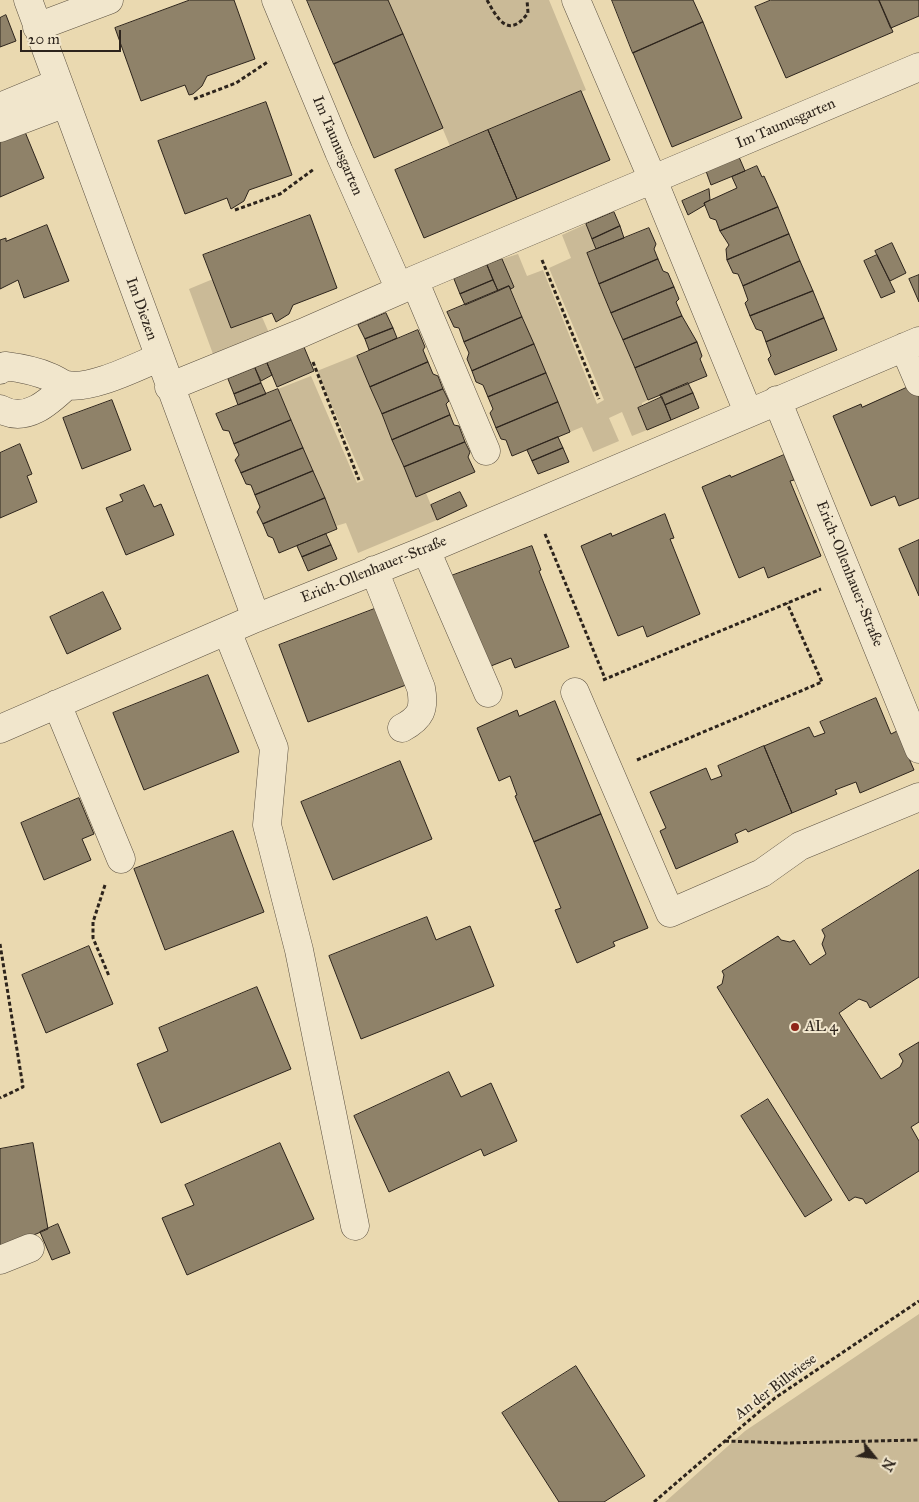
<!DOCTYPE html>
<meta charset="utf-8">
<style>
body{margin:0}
#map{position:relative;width:919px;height:1502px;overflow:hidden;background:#ead9b0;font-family:"IM FELL Great Primer",serif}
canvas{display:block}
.north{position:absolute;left:849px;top:1432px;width:50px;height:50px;-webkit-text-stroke:4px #f1e6cc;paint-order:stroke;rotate:119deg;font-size:14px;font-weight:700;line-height:20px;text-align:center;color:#2d241c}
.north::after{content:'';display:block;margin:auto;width:18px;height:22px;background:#2d241c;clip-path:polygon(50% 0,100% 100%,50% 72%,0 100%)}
.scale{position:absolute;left:20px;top:30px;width:101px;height:22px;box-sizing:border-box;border:2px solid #2d241c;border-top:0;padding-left:6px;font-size:15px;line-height:18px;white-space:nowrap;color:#2d241c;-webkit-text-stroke:4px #f1e6cc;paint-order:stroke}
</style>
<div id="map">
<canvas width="919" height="1502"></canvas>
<div class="north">N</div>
<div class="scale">20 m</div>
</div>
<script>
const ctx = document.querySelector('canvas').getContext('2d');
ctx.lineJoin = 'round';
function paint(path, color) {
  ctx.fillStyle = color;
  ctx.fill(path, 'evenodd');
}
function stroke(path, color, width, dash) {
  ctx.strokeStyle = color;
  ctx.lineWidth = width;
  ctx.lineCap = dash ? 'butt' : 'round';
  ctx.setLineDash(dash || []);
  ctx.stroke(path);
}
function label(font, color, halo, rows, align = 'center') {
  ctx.font = font + ' "IM FELL Great Primer",serif';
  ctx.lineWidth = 4;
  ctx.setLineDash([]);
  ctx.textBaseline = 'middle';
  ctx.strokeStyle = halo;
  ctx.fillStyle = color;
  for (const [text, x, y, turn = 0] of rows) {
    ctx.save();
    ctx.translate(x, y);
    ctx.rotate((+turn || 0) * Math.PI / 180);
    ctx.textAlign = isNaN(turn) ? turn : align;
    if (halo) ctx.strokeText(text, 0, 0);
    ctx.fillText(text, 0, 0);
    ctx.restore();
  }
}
paint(new Path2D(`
 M388 0H549L586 90 450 146Z
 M586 224 596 249 587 254 648 400 642 403V405L638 408 647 430 632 436 622 412 609 418 619 441 593 452 582 427 570 432 511 289 514 287 502 259 518 254 527 276 543 270 597 404 604 400 549 268 571 258 562 235Z
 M213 279 231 328 262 317 269 333 213 354 189 289Z
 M357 355 416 496 426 493 437 520 358 553 346 523 336 526 278 389 311 376 357 483 364 480 317 371Z
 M919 1314V1502H665L745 1431Z`), '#caba97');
const building = new Path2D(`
 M190 0H234L255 59 207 76 202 86 193 94 189 95 185 85 141 101 115 28Z
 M307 0H388L403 34 334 64Z
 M612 0H693L703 22 633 53Z
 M771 0H879L893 32 786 78 755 7Z
 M879 0H919V16L891 28Z
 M6 15 16 41 0 47V18Z
 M703 22 742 118 672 147 633 53Z
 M403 34 443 128 374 158 334 64Z
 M581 91 610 160 517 199 488 130Z
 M266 102 292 175 249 190 244 201 231 209 227 198 185 214 158 141Z
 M23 127 44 178 0 197V136Z
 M488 130 517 199 424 238 395 170Z
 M739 157 745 171 711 185 706 171Z
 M757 166 762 177 764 176 778 207 720 231 716 220 710 218 704 203 737 188 732 177Z
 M709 189 710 200 704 203 705 205 688 215 682 201Z
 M778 207 789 234 727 260 726 249 729 245 720 231Z
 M614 212 620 226 592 239 586 224Z
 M310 215 337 288 293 305 289 314 276 322 272 313 231 328 203 255Z
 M47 225 69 281 24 298 18 280 0 289V240L6 238V241Z
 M620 226 624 238 596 249 592 239Z
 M649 228 656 244 654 249 658 259 599 284 587 253Z
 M789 234 800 261 743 286 738 274 733 273 727 260Z
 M892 243 906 273 890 281 875 251Z
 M877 255 895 292 881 298 864 261Z
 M502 259 514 287 511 289 509 286 498 291 487 265Z
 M658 259 663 271 668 273 674 287 611 313 599 284Z
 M800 261 813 291 750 316 745 303 748 300 743 286Z
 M487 265 493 280 460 294 454 279Z
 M919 275V302L909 279Z
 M493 280 498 291 465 305 460 294Z
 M509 286 522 317 464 342 459 328 454 327 447 312Z
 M674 287 679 299 676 302 682 316 623 340 611 313Z
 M813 291 824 318 766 342 762 331 756 329 750 316Z
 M386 313 393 328 365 339 358 325Z
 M682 316 697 342 635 368 623 340Z
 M522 317 534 344 472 371 467 359 469 353 464 342Z
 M824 318 837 350 775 375 768 359 771 356 766 342Z
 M393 328 397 338 369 350 365 339Z
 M418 330 425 347 423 350 428 362 370 387 357 356Z
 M697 342 702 356 700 359 707 376 648 400 635 368Z
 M534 344 546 373 488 397 483 385 476 382 472 371Z
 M304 347 314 371 277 387 267 363Z
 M428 362 433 374 438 376 443 389 382 414 370 387Z
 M267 363 272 375 261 381 255 368Z
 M255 368 261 383 234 394 228 379Z
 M546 373 558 402 496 428 490 413 493 409 488 397Z
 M261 383 266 394 238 405 234 394Z
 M688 383 693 393 665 405 660 395Z
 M915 384 919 394V498L899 506 895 496 871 506 833 416 861 404 862 407Z
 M278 389 291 420 234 444 229 431 223 430 216 414Z
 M443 389 449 401 446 404 450 415 392 440 382 414Z
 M693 393 699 408 671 420 665 405Z
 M662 397 671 420 647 430 638 408Z
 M112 400 131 450 82 469 63 418Z
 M558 402 570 432 512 456 506 440 501 439 496 428Z
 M450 415 454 425 459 426 465 442 404 467 392 440Z
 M291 420 303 448 241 473 235 460 239 455 234 444Z
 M558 437 563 448 532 461 527 450Z
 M465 442 470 452 468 457 475 472 416 497 404 467Z
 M20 444 32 474 27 476 37 502 0 518V453Z
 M303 448 313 471 255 495 251 485 246 484 241 473Z
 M563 448 569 462 538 474 532 461Z
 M784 455 794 480 790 481 821 556 768 578 764 567 739 578 702 487 730 475 731 477Z
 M313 471 325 498 263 524 257 512 260 507 255 495Z
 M144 485 154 507 161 504 174 535 126 555 106 508 123 501 120 495Z
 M460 492 467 506 437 520 431 505Z
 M325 498 337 529 279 553 273 538 268 536 263 524Z
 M665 514 674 538 670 539 700 614 647 637 643 626 618 636 581 546 611 533 612 536Z
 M326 534 331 545 302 557 297 546Z
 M919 540V596L899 549Z
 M331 545 337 559 308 571 302 557Z
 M532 546 541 570 539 571 569 647 515 668 511 658 486 668 451 576Z
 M103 592 121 629 67 654 50 617Z
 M377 608 406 685 308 722 279 645Z
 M208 675 239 752 144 790 113 713Z
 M876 698 891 734 897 731 914 770 860 793 856 782 835 790 837 794 792 813 764 746 809 727 814 737 825 733 820 722Z
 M555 701 601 814 534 842 515 796 517 795 510 776 499 781 477 728 517 710 519 716Z
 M764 746 792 813 748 832 746 829 735 834 738 842 676 869 660 831 666 828 650 792 706 768 711 780 722 776 718 766Z
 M400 761 432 839 333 880 301 802Z
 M79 798 94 834 82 839 91 860 44 880 21 823Z
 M601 814 648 928 613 942 615 946 577 963 555 910 561 908 534 842Z
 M233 831 264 912 165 950 134 869Z
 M919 870V977L870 1008 867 1002 859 999 839 1013 881 1079 900 1067 903 1061 899 1054 919 1042V1122L911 1127 919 1141V1171L866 1204 863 1199 855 1197 849 1201 717 987 722 984 724 975 722 971 778 936 781 940 790 942 794 940 810 965 826 954 822 944 825 936 822 930Z
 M427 917 436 940 470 926 494 986 361 1039 329 956Z
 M89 946 113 1004 46 1033 22 975Z
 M257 987 291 1069 161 1123 137 1064 168 1051 159 1028Z
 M449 1072 461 1097 491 1083 517 1141 484 1156 481 1149 389 1192 354 1116Z
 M768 1099 832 1200 805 1217 741 1116Z
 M33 1143 48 1229 0 1249V1149Z
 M280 1143 314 1219 187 1275 162 1218 194 1205 185 1185Z
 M58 1224 70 1253 52 1260 40 1232Z
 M576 1366 645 1476 604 1502H559L502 1413Z`);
paint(building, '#8f8269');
stroke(building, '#2d241c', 1);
const minor = new Path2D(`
 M28 0 256 618
 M276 0 339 152 400 290
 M576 0 653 180 748 412
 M37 27 109 0
 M0 107 58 83
 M0 128 66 103
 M414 280 486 451
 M904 347 919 382
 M0 370 5 366C21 368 36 371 50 377 56 379 61 384 67 385 91 390 136 367 158 358
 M169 387 302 333 400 290 414 280 919 67
 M777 400 919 749
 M0 409C26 424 49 402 67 385
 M426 550 488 693
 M374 570 421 688C425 709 421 718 402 728
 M227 631 274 748 267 825 299 950 355 1226
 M575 692 670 913 762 873 800 846 919 797
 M57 704 121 859
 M0 729 256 618 426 550 919 341
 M0 1260 30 1248`);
stroke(minor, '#5c5141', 29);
stroke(new Path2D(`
 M487 0C498 20 509 39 528 13L527 0
 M194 99 236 83 269 61
 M235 210 280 194 314 169
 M542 260 599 399
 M313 362 359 480
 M545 534 604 676
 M603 680 821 589
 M637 760 822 682 787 603
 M105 885 93 922V938L109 976
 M0 944 23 1087 0 1098
 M725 1441 785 1443 919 1440
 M654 1502 775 1398 919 1301`), '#2d241c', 3, [4, 2.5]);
stroke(minor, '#f1e6cc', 28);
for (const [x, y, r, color] of [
 [795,1027,5,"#8f2418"]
]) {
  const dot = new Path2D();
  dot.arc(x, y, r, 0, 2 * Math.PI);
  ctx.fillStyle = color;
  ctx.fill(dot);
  stroke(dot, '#f1e6cc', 2);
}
label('15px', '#2d241c', '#f1e6cc', [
 ["Im Taunusgarten",786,124,-23],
 ["Im Taunusgarten",337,146,67],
 ["Im Diezen",141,309,70],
 ["Erich-Ollenhauer-Straße",374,570,-22],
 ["Erich-Ollenhauer-Straße",849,574,68],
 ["An der Billwiese",776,1387,-37]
]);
label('15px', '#2d241c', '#f1e6cc', [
 ["AL 4",805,1027]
], 'left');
</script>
